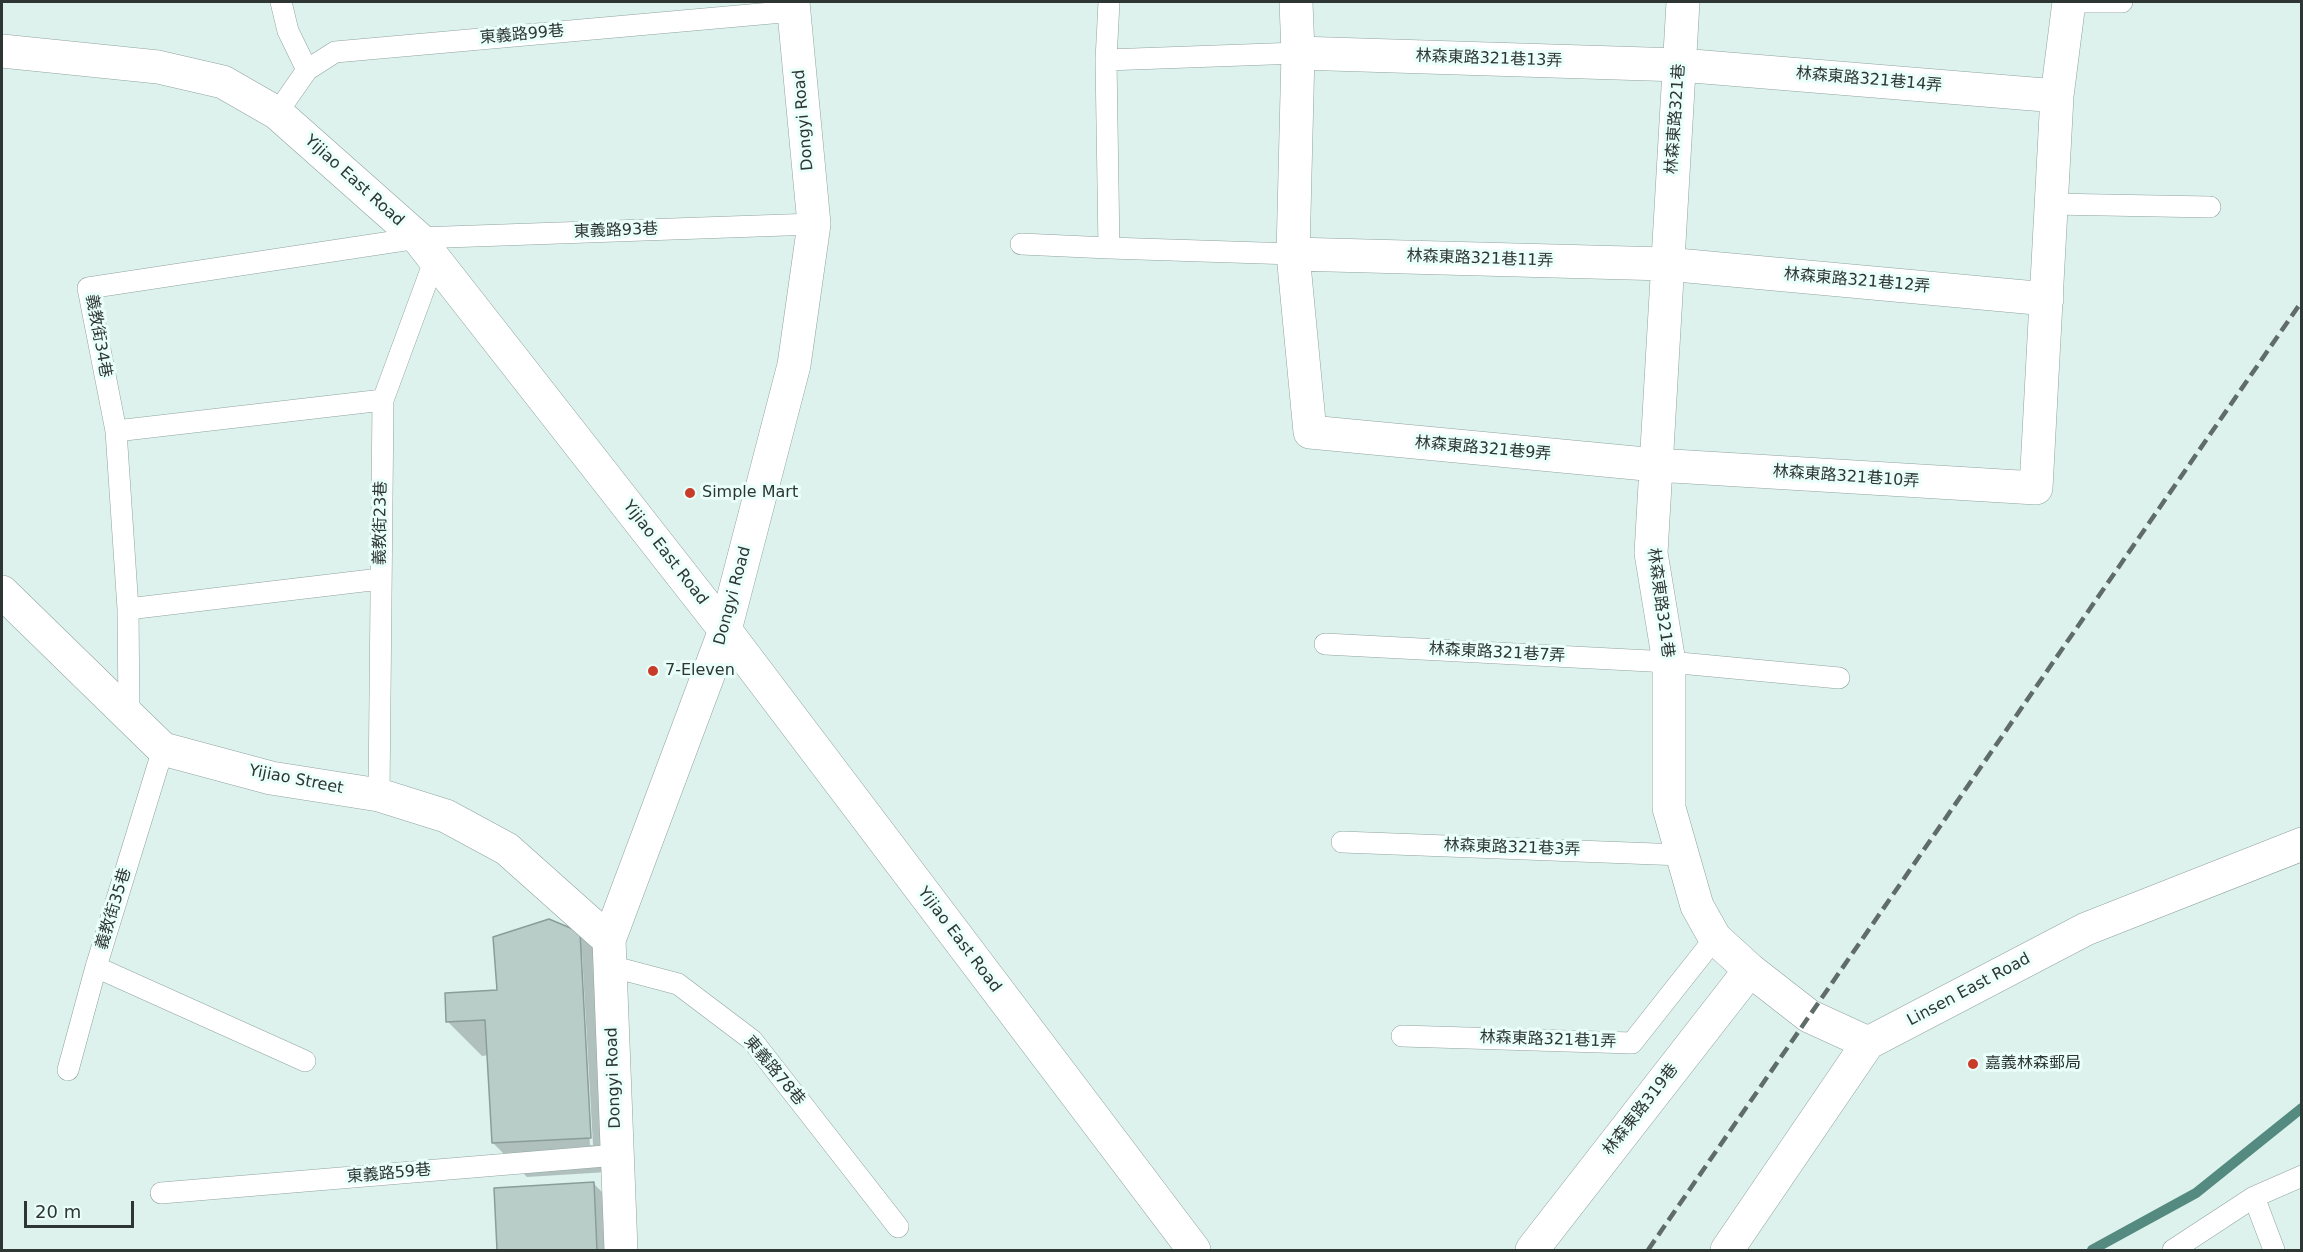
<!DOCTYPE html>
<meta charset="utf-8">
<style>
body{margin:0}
#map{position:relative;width:2303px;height:1252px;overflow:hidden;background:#ddf2ed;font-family:"DejaVu Sans",sans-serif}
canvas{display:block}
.frame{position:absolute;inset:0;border:3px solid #2e3634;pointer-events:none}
.scale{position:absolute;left:24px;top:1201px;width:110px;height:27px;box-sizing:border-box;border:3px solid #2e3634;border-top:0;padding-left:8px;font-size:18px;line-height:21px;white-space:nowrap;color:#2e3634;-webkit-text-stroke:4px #eafffa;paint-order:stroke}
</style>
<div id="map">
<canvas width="2303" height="1252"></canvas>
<div class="frame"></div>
<div class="scale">20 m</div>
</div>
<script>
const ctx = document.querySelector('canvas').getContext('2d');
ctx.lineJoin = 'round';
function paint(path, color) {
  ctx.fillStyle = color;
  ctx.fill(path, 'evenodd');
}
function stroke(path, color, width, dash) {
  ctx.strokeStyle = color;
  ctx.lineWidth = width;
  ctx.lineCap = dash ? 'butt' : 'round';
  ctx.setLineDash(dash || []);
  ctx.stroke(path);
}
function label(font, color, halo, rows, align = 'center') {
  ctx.font = font + ' "DejaVu Sans","Noto Sans TC",sans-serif';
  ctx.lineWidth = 6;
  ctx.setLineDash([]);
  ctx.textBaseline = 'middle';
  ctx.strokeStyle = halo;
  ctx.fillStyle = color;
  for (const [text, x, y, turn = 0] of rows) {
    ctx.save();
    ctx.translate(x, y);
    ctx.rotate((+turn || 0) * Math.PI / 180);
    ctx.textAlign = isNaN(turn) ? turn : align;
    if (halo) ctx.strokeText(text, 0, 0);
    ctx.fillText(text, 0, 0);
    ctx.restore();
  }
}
paint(new Path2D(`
 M579 934 613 968 624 1171 527 1177 493 1143 489 1055 482 1056 448 1022 498 991ZM579 953H582L593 1145H590Z
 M593 1183 627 1217 629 1250H499L496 1189Z`), '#0003');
stroke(new Path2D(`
 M2092 1250 2196 1193 2302 1108`), '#548a80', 10);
const building = new Path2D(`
 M549 919 580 932 591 1138 492 1143 485 1020 446 1022 445 993 497 990 493 937Z
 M594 1182 597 1250H497L494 1188Z`);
paint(building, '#b9cdc8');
stroke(building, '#8a9d98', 1.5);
const service = new Path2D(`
 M281 2 288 31 307 70
 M1109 2 1106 60 1109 248 1293 254
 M2069 2H2122
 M1106 60 1298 53
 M277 113 307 70 335 52 794 11
 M2051 204 2210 207
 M1021 244 1109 248
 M116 431 383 400
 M128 609 380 579
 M1325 644 1669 662 1839 678
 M129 715 128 609 116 431 88 288 418 238 814 224
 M379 795 383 400 435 259
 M1342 842 1682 855
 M610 966 678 984 752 1040 898 1227
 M96 967 305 1061
 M1402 1036 1632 1043 1715 938
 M68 1070 96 967 163 749
 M161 1193 617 1155
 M2254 1197 2274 1250
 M2173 1250 2254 1197 2302 1176`);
const minor = new Path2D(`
 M1296 2 1298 53 1293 254 1310 432 1656 465 2036 488 2057 96 2069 2
 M1683 2 1651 553 1669 662V808L1697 906 1715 938 1750 970 1809 1016 1868 1043
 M2 51 158 67 223 82 277 113 418 238 725 630 1194 1250
 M1298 53 1680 65 2057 96
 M1293 254 1666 264 2047 299
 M2 592 163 749 271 778 379 795 446 816 507 849 609 940
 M621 1250 609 940 725 630 794 365 814 224 793 2
 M1532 1250 1750 970`);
const secondary = new Path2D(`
 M1727 1250 1868 1043 2086 929 2302 844`);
stroke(service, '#90a39f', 22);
stroke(minor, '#90a39f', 34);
stroke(secondary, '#90a39f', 34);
stroke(service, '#fff', 21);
stroke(minor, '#fff', 33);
stroke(secondary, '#fff', 33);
stroke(new Path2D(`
 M1648 1250 2302 301`), '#606c69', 4.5, [12, 6]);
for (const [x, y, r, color] of [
 [690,493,6,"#c93c2a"],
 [653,671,6,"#c93c2a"],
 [1973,1064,6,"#c93c2a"]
]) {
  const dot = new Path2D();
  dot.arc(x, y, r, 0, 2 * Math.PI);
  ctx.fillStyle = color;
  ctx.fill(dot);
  stroke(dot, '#eafffa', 2);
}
label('16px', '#2e3634', '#eafffa', [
 ["東義路99巷",522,35,-5],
 ["林森東路321巷13弄",1489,59,2],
 ["林森東路321巷14弄",1869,80,5],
 ["林森東路321巷",1676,119,-86],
 ["Dongyi Road",804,120,-95],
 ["Yijiao East Road",354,181,42],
 ["東義路93巷",616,231,-2],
 ["林森東路321巷11弄",1480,259,2],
 ["林森東路321巷12弄",1857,281,5],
 ["義教街34巷",98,336,80],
 ["林森東路321巷9弄",1483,449,5],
 ["林森東路321巷10弄",1846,477,4],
 ["義教街23巷",381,523,-89],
 ["Yijiao East Road",665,553,52],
 ["Dongyi Road",733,596,-75],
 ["林森東路321巷",1660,603,82],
 ["林森東路321巷7弄",1497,653,3],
 ["Yijiao Street",296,780,11],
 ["林森東路321巷3弄",1512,848,2],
 ["義教街35巷",114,909,-73],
 ["Yijiao East Road",959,940,53],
 ["Linsen East Road",1969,990,-28],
 ["林森東路321巷1弄",1548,1040,2],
 ["東義路78巷",774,1071,50],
 ["Dongyi Road",614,1078,-92],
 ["林森東路319巷",1641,1110,-52],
 ["東義路59巷",389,1174,-5]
]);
label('16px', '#2e3634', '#eafffa', [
 ["Simple Mart",702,493],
 ["7-Eleven",665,671],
 ["嘉義林森郵局",1985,1064]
], 'left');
</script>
